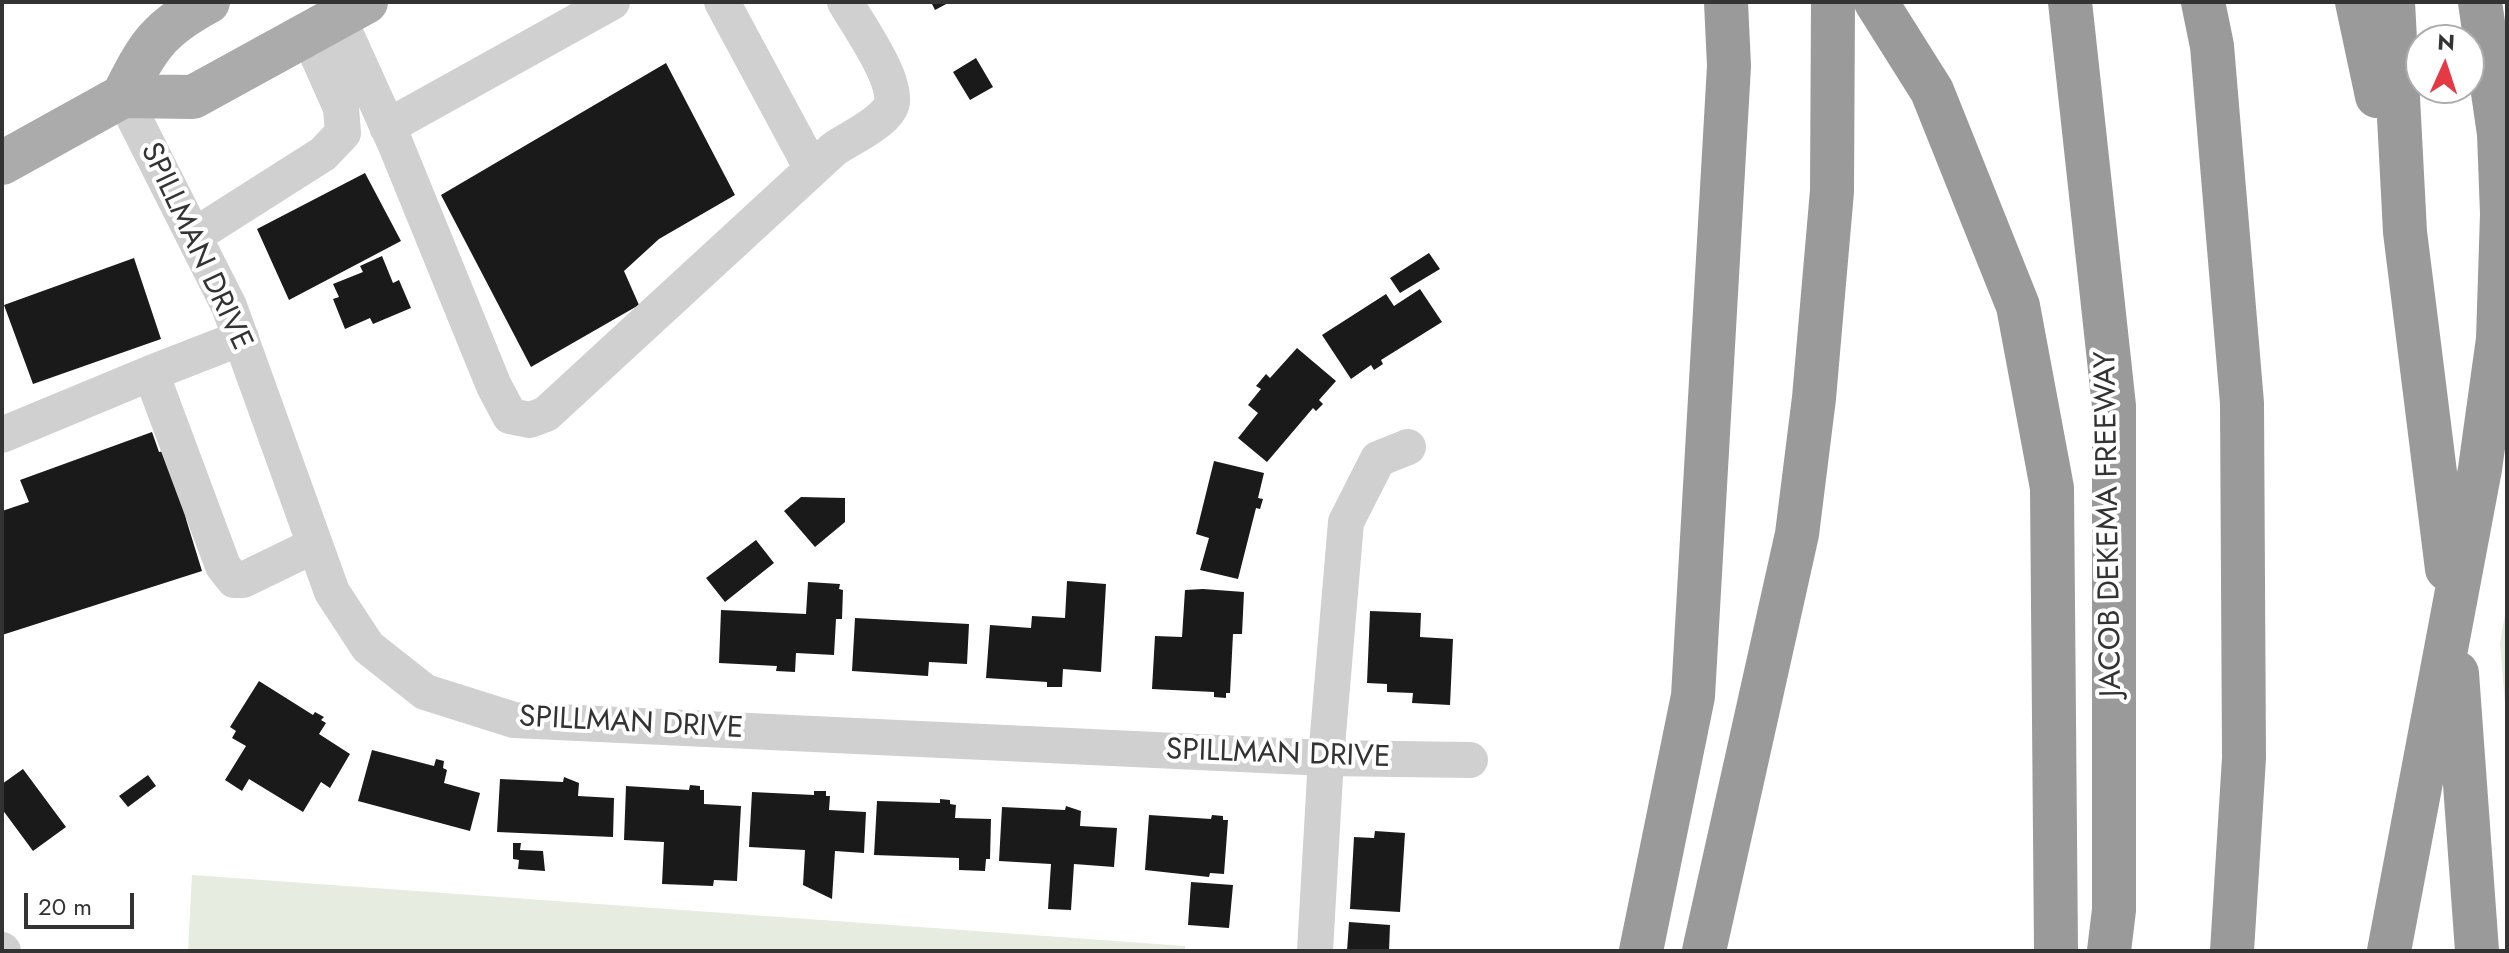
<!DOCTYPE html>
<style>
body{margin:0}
#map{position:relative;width:2509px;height:953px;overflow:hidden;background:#fff;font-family:Jost,sans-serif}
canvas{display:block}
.frame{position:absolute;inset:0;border:4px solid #333;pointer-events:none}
.north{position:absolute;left:2405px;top:24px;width:80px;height:80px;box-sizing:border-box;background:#fff;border:2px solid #adadad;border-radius:50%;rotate:3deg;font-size:22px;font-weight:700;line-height:32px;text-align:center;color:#333}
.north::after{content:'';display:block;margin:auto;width:28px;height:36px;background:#e63946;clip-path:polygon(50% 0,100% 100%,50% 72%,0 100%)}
.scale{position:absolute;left:24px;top:893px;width:110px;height:36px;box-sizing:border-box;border:4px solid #333;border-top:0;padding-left:10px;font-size:24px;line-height:28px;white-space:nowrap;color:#333;-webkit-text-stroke:6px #fff;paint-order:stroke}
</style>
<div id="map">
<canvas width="2509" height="953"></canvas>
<div class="frame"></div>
<div class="north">N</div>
<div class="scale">20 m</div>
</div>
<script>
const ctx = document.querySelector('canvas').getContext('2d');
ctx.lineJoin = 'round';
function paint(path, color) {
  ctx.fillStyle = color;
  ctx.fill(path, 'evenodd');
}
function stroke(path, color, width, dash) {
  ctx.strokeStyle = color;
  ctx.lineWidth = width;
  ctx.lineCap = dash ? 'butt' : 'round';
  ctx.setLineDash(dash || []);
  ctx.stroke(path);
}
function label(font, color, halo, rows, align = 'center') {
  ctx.font = font + ' Jost,sans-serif';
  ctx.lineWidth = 8;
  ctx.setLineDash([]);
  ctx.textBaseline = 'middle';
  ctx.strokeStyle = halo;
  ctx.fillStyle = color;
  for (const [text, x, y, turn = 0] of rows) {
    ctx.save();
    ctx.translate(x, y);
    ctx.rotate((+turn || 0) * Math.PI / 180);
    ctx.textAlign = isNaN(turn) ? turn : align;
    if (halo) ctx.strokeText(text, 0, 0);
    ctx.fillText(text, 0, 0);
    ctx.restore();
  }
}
paint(new Path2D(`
 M2507 603V728L2500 643Z
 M192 875 1185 946V951H188Z`), '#e6ecdf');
paint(new Path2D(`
 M931 2H950L935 10Z
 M976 58 993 87 970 100 953 72Z
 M666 63 735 195 659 239 624 271 639 305 531 367 441 195Z
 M365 173 401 241 289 300 257 229Z
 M1429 253 1440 269 1400 293 1390 278Z
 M382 256 393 283 399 280 411 308 373 324 370 318 345 329 333 299 339 297 333 284 363 272 360 266Z
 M134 258 161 339 33 384 4 305Z
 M1420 289 1442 322 1381 360 1383 364 1374 370 1371 365 1351 379 1322 335 1386 294 1394 306Z
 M1297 348 1336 381 1319 400 1323 404 1316 411 1313 408 1267 462 1238 438 1258 413 1248 405 1261 389 1256 386 1266 374 1270 378Z
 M152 432 159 452 176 449 186 519 202 571 2 635V511L29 502 20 480Z
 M1214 461 1264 473 1258 498 1263 499 1260 509 1256 508 1238 579 1200 570 1209 538 1196 534Z
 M801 497 845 498V522L815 547 784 511Z
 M756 540 774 563 725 602 706 578Z
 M1067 581 1106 584 1101 672 1063 669 1062 687H1047V682L986 678 990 625 1031 628 1032 616 1065 618Z
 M808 582 840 584 839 589 843 590 842 619H836L834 655 796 653 795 672 776 671 777 666 719 663 721 610 806 614Z
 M1203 589 1244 592 1242 634H1233L1230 693H1226V698L1214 697V692L1152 689 1155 636 1182 637 1185 590Z
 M1370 611 1421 613 1420 637 1453 639 1450 705 1412 703 1413 693 1387 692V684L1367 683Z
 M855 618 969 624 967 664 929 662 928 676 852 671Z
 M259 681 313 715 315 712 324 717 321 720 326 723 319 734 350 754 330 788 321 782 303 812 249 779 242 791 225 780 246 746 232 738 236 731 230 727Z
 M372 750 434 766 436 759 444 761 443 768 447 770 444 783 480 793 470 831 358 801Z
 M23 769 66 827 33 851 2 809V784Z
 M148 775 156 786 128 807 119 796Z
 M564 777 579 783 578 796 614 798 613 837 497 832 500 779 563 782Z
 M690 785 700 786V790H704V804L741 806 737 881 714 880 713 886 662 884 664 842 624 840 626 786 689 790Z
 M814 791H826V796H830L829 810 866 812 864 853 835 851 832 899 803 885 805 850 749 847 752 792 814 795Z
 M940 799 950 800V804L956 805 955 818 991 819 990 859H986L985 871 959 870V858L874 855 877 801 940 803Z
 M1066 806 1081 811 1080 826 1117 828 1114 867 1074 864 1071 910 1048 909 1051 864 999 861 1002 807 1065 810Z
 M1149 815 1211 819 1212 815 1223 816V820H1228L1224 874 1210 873 1209 877 1145 870Z
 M1375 831 1405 833 1400 912 1350 909 1354 837 1374 838Z
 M513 843H521L520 850 543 851 545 871 518 869 519 860 513 859Z
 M1191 882 1233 885 1229 928 1188 925Z
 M1349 922 1390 925 1389 951H1347Z`), '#1a1a1a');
stroke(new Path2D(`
 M722 2 812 169
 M338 17 395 143 494 386 510 416 530 420 546 414 834 149C850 138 880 125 890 108 903 87 857 23 845 2
 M123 96 229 306 332 592 368 647 425 692 514 720 1326 758 1470 760
 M387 127 612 2
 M194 236 323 154 343 133 341 108 308 34
 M241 338 151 373 223 566 234 580H243L315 545
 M2 435 151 373
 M2 950 3 951
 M1315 951 1326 758 1346 522 1378 459 1408 447`), '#d0d0d0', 36);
stroke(new Path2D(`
 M123 96C148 46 158 29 208 2
 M2 163 123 96 193 97 366 2`), '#ababab', 44);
stroke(new Path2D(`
 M1876 2 1932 91 2018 306 2052 488 2056 951
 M2070 2 2114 406V910L2109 951
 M2203 2 2212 46 2242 403 2244 758 2232 951
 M2357 2 2377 96
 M2393 2 2405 232 2447 569
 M2457 673 2477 951
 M1641 951 1693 696 1729 66 1726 2
 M1704 951 1797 534 1814 398 1832 191 1833 2
 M2389 951 2480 469 2498 339 2502 214 2499 134 2480 2`), '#9a9a9a', 44);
label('30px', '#333', '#fff', [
 ["SPILLMAN DRIVE",195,247,65],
 ["JACOB DEKEMA FREEWAY",2110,524,-91],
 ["SPILLMAN DRIVE",631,724,3],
 ["SPILLMAN DRIVE",1278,755,2]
]);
</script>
